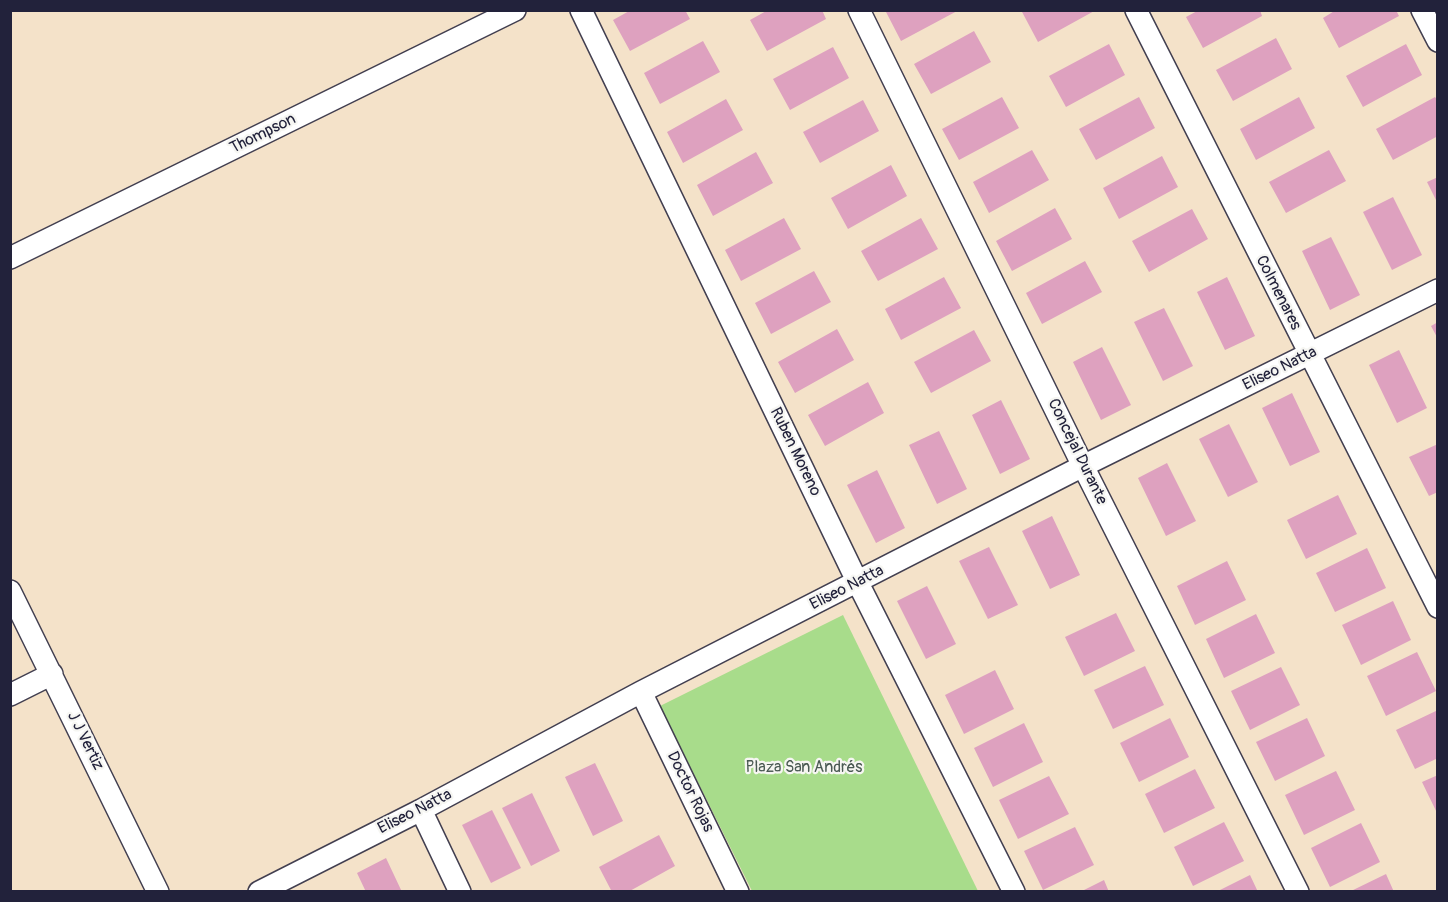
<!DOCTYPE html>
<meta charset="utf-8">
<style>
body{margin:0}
#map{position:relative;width:1448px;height:902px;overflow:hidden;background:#f4e2c9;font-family:Pangolin,sans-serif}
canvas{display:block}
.frame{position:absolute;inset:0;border:12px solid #22223b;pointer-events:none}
</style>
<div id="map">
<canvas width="1448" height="902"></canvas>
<div class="frame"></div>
</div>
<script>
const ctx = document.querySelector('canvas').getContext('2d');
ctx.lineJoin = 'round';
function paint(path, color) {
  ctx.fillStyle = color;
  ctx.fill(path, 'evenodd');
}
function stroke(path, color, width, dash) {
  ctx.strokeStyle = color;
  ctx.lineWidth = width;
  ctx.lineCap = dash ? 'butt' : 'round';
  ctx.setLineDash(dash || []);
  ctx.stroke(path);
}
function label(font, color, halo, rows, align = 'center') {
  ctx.font = font + ' Pangolin,sans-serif';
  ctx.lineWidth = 4.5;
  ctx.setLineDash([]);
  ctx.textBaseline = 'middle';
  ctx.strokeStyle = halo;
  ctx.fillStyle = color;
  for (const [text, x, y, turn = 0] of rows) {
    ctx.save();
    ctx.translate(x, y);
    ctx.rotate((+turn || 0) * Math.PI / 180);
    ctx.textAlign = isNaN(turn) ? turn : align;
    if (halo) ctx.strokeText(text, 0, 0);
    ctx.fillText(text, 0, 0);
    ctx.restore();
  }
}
paint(new Path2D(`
 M843 615 978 891H752L660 706Z`), '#a8dc8b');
paint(new Path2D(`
 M631 10H685L690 19 630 51 613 20Z
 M768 10H822L826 19 767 51 750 20Z
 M885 10H959L901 41Z
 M1021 10H1096L1038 42Z
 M1199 10H1260L1262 16 1203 48 1186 17Z
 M1336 10H1396L1399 16 1339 48 1323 18Z
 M974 31 991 62 931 94 914 64Z
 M1276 38 1292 69 1233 101 1216 70Z
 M703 41 720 72 660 104 644 73Z
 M1109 44 1125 75 1066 107 1049 76Z
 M1406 44 1422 75 1363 107 1346 76Z
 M833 47 849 78 790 110 773 79Z
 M1002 97 1019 128 959 160 942 129Z
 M1139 97 1155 128 1096 160 1079 129Z
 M1299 97 1315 128 1256 160 1240 129Z
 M1435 97 1438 101V136L1393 160 1376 129Z
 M726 99 743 130 683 163 667 132Z
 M863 100 879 131 820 163 803 132Z
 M1032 150 1049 180 989 213 973 182Z
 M1329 150 1346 181 1286 213 1269 182Z
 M756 152 773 183 713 216 697 185Z
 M1162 156 1178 187 1119 219 1103 188Z
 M891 165 907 196 848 229 831 198Z
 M1438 177V204L1427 182Z
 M1393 197 1422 255 1392 270 1363 212Z
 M1055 208 1072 239 1012 271 996 241Z
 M1192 209 1208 239 1149 272 1132 241Z
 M784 218 801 249 741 281 725 250Z
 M921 218 938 249 878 281 861 251Z
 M1331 237 1360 295 1330 310 1302 251Z
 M1085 261 1102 292 1042 324 1026 293Z
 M814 271 831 302 771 334 755 303Z
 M944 277 961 308 901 340 885 309Z
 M1227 277 1255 336 1225 350 1197 292Z
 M1164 308 1193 366 1163 381 1134 322Z
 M1438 322V339L1431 326Z
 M837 329 854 360 795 393 778 362Z
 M974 330 991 361 931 393 914 362Z
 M1102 347 1131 405 1101 420 1073 362Z
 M1399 350 1427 408 1397 423 1369 365Z
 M868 382 884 413 825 446 808 415Z
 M1292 393 1320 452 1290 466 1262 408Z
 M1001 400 1030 459 1000 474 972 415Z
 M1229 424 1258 482 1228 497 1199 439Z
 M939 431 967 489 937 504 909 445Z
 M1438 444V492L1429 496 1409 457Z
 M1167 463 1196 521 1166 536 1138 478Z
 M877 470 905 528 876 543 847 485Z
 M1338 495 1357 534 1306 559 1287 520Z
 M1052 516 1080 575 1050 589 1022 531Z
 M989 547 1018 605 988 619 959 561Z
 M1367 548 1386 588 1335 612 1316 573Z
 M1227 561 1246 600 1195 625 1177 586Z
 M927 586 956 644 926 659 897 601Z
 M1393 601 1411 640 1361 665 1342 625Z
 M1116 613 1135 651 1084 676 1065 637Z
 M1256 614 1275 653 1224 678 1206 639Z
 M1417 652 1436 691 1386 716 1367 676Z
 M1145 666 1164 705 1113 729 1094 690Z
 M1281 667 1300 705 1250 730 1231 691Z
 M995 670 1014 709 964 734 945 695Z
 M1438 710V758L1415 769 1396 730Z
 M1170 718 1189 757 1139 782 1120 743Z
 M1307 718 1325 756 1275 781 1256 742Z
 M1024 723 1043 762 993 787 974 748Z
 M595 763 623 821 593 836 565 777Z
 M1195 769 1215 808 1164 833 1145 794Z
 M1336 771 1355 810 1304 835 1285 795Z
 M1438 775V815L1422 782Z
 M1049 776 1069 814 1018 839 999 800Z
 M532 793 560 851 531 866 502 808Z
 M492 810 521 868 491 883 462 825Z
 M1224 822 1244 861 1193 886 1174 847Z
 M1361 823 1380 862 1330 887 1311 848Z
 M1075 827 1094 865 1043 890 1024 851Z
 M659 835 675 866 628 892H612L599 867Z
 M386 858 402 892H366L357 873Z
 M1386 874 1394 892H1349Z
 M1250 875 1258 892H1216Z
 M1104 880 1109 892H1080Z`), '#dea1bf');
const street = new Path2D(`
 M581 10 858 583 1014 892
 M859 10 1083 466 1298 892
 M1136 10 1438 607
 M1422 10 1438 41
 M10 258 515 10
 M10 591 158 892
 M641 692 738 892
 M10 695 52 674
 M421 810 460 892
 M259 892 421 810 641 692 1083 466 1438 290`);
stroke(street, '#423f50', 24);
stroke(street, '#fff', 21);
label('16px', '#22223b', '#f6f6f2', [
 ["Thompson",263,134,-26],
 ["Colmenares",1278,293,63],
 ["Eliseo Natta",1280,369,-26],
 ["Ruben Moreno",795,452,64],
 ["Concejal Durante",1077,452,64],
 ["Eliseo Natta",847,588,-27],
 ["J J Vertiz",85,741,64],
 ["Doctor Rojas",690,792,64],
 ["Eliseo Natta",415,812,-27]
]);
label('16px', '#4a5a53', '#f6f6f2', [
 ["Plaza San Andrés",804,768]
]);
</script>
